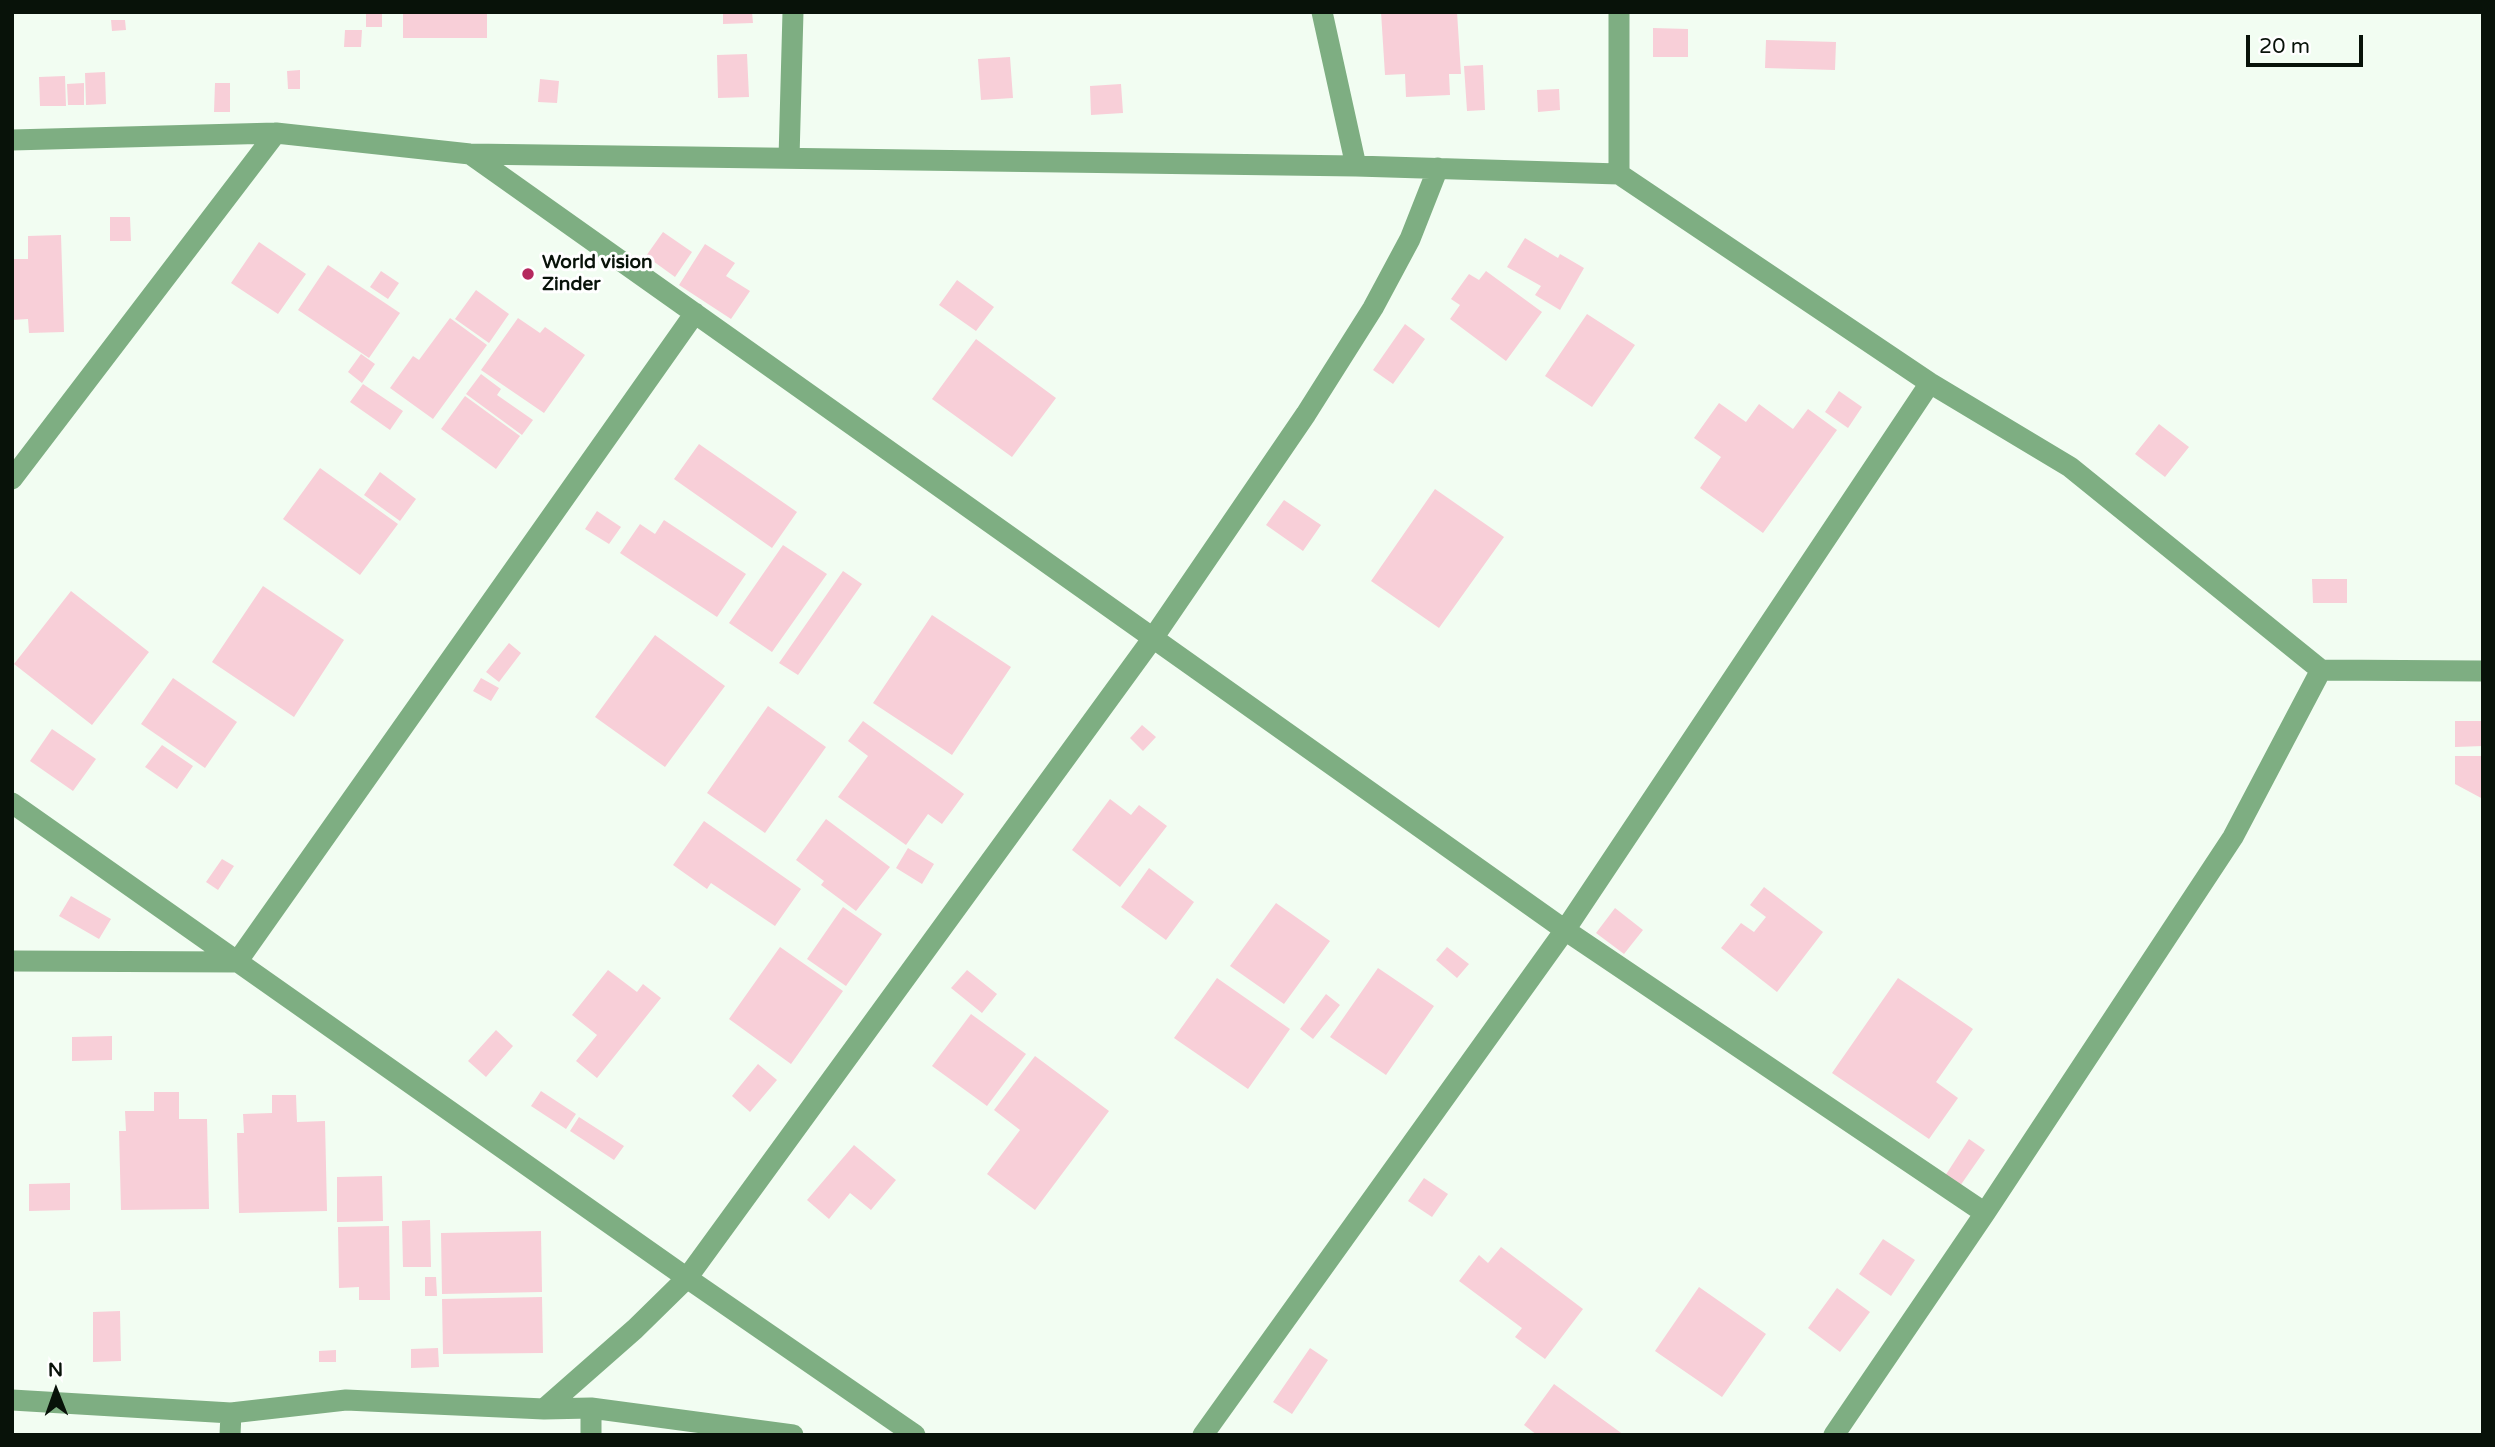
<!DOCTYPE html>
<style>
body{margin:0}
#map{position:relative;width:2495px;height:1447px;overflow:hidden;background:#f2fdf2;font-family:"Varela Round",sans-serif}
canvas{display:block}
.frame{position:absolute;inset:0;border:14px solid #081209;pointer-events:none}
.north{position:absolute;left:21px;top:1356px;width:70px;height:70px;-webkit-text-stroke:5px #fff;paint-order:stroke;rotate:359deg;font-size:19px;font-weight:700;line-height:28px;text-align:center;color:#081209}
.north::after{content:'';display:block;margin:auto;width:24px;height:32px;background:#081209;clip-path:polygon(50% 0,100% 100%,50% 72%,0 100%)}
.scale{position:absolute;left:2246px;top:35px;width:117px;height:32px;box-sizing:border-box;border:4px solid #081209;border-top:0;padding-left:9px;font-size:21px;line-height:24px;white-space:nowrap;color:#081209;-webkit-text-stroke:5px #fff;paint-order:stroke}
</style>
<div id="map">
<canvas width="2495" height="1447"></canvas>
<div class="frame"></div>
<div class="north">N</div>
<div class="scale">20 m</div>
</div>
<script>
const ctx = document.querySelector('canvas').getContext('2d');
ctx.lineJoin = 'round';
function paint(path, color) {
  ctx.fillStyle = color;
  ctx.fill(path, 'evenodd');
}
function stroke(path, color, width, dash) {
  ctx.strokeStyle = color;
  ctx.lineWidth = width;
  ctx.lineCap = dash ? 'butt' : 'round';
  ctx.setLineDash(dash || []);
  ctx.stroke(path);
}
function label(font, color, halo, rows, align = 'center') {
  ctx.font = font + ' "Varela Round",sans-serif';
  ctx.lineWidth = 6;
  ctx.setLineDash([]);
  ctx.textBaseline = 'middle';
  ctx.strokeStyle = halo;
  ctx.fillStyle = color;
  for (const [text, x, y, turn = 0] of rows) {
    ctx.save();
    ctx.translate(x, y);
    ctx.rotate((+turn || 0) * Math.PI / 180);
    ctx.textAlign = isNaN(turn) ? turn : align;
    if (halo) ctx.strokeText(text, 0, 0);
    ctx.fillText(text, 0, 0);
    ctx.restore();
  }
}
paint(new Path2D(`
 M366 12H382V27H366Z
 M403 12H487V38H403Z
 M723 12H752L753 23 723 24Z
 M1381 12H1457L1461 74H1449L1450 95 1406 97 1405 74 1385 75Z
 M111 20H125L126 30 112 31Z
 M1653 28 1688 29V57H1653Z
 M345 30H362L361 47H344Z
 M1766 40 1836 42 1835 70 1765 68Z
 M747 54 749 97 718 98 717 55Z
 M1010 57 1013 98 981 100 978 59Z
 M1483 65 1485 110 1467 111 1464 66Z
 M300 70V89H288L287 71Z
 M105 72 106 104 86 105 85 73Z
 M65 76 66 106H40L39 77Z
 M540 79 559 81 557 103 538 102Z
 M84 83V105H68L67 84Z
 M215 83H230V112H214Z
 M1121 84 1123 113 1091 115 1090 86Z
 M1559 89 1560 110 1538 112 1537 90Z
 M110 217H130L131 241H110Z
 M663 232 692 252 675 277 646 256Z
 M61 235 64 332 29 333 28 319 12 320V259H28V236Z
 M1525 238 1558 258 1560 254 1584 268 1560 310 1535 295 1541 286 1507 267Z
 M259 242 306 274 278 314 231 283Z
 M705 244 735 263 726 276 750 291 731 319 679 285Z
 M328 265 400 313 369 358 298 310Z
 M381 271 399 283 388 299 370 287Z
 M1486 271 1542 312 1506 361 1450 319 1460 305 1451 299 1469 274 1479 280Z
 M957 280 994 307 976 331 939 305Z
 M476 290 509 314 489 343 455 319Z
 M1587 314 1635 345 1592 407 1545 376Z
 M450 318 487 345 433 419 390 388 413 356 419 360Z
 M518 318 540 333 545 327 585 355 544 413 481 370Z
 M1405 324 1425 339 1393 384 1373 370Z
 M976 339 1056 398 1012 457 932 399Z
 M361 354 375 364 362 383 348 372Z
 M481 374 501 389 497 395 533 420 522 435 466 394Z
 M363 384 403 411 390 430 350 402Z
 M1839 391 1862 407 1848 428 1825 412Z
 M465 396 520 436 496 469 441 429Z
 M1719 403 1746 422 1759 404 1793 429 1808 409 1837 430 1763 533 1700 488 1721 457 1694 438Z
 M2159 424 2189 447 2165 477 2135 454Z
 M699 444 797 512 772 548 674 479Z
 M320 468 398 524 360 575 283 519Z
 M380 472 416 499 400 521 364 495Z
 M1435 489 1504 537 1439 628 1371 581Z
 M1284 500 1321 525 1303 551 1266 525Z
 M597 511 621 527 609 544 585 529Z
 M664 520 746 574 717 617 620 553 640 524 655 534Z
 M783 545 827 574 772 652 729 623Z
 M843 571 862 584 798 675 779 663Z
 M2312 579H2347V603H2313Z
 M263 586 344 640 294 717 212 662Z
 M71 591 149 652 92 725 14 664Z
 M932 615 1011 667 952 755 873 703Z
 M655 635 725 686 665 767 595 717Z
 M509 643 521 653 499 682 486 672Z
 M173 678 237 722 205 768 141 724Z
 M481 678 499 688 491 701 473 691Z
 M768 706 826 747 765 833 707 793Z
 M863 721 964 794 942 824 928 814 906 845 838 797 868 756 848 741Z
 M2455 721H2483V746L2455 747Z
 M1142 725 1156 737 1143 751 1130 738Z
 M52 729 96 759 73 791 30 761Z
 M162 745 193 766 177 789 145 767Z
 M2455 756H2483V799L2455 784Z
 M1110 799 1131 815 1139 805 1167 826 1120 887 1072 850Z
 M826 819 890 867 856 911 821 885 824 881 796 860Z
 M704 821 801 889 775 926 711 883 707 889 673 865Z
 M908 848 934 864 922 884 896 868Z
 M222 859 234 866 218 890 206 882Z
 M1149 868 1194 902 1166 940 1121 907Z
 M1764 887 1823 932 1777 992 1721 948 1741 923 1754 932 1766 917 1750 905Z
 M71 896 111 919 99 939 59 916Z
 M1276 903 1330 941 1284 1004 1230 966Z
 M843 907 882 934 846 986 807 959Z
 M1615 908 1643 930 1624 954 1596 933Z
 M780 947 843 991 791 1064 729 1019Z
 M1447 947 1469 964 1457 978 1436 960Z
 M1378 968 1434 1006 1386 1075 1330 1037Z
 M608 970 637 992 643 984 661 998 597 1078 576 1061 597 1035 572 1015Z
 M967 970 997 994 982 1013 951 988Z
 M1217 978 1290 1029 1248 1089 1174 1038Z
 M1898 978 1973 1029 1936 1082 1958 1098 1929 1139 1832 1073Z
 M1326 994 1340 1005 1313 1039 1300 1029Z
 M971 1014 1026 1054 987 1106 932 1066Z
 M496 1030 513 1046 486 1077 468 1061Z
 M112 1036V1060L72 1061V1037Z
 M1035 1056 1109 1111 1035 1210 987 1174 1020 1130 994 1110Z
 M758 1064 777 1080 750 1112 732 1096Z
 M541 1091 576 1114 566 1129 531 1106Z
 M154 1092H179V1119H207L209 1209 121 1210 119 1131H126L125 1111H154Z
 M272 1095H296L297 1122 325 1121 327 1211 239 1213 237 1133H244L243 1114 272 1113Z
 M579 1117 624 1146 614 1160 570 1131Z
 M1969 1139 1985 1150 1960 1186 1945 1176Z
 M854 1145 896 1180 871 1210 850 1193 829 1219 807 1200Z
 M382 1176 383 1221 337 1222V1177Z
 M1424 1178 1448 1194 1432 1217 1408 1201Z
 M70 1183V1210L29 1211V1184Z
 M430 1220 431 1267H403L402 1221Z
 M389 1226 390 1300H359V1287L339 1288 338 1227Z
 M541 1231 542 1292 442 1294 441 1233Z
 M1883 1239 1915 1260 1891 1296 1859 1274Z
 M1501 1247 1583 1309 1545 1359 1515 1337 1522 1328 1459 1281 1479 1255 1488 1263Z
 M425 1277H436L437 1296H425Z
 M1699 1287 1766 1334 1722 1397 1655 1351Z
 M1837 1288 1870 1312 1840 1352 1808 1328Z
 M542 1297 543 1353 443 1354 442 1299Z
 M120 1311 121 1361 93 1362V1312Z
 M438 1348 439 1367 411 1368V1349Z
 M1310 1348 1328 1360 1292 1414 1273 1402Z
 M336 1350V1362H319V1351Z
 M1554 1384 1624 1435H1537L1524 1425Z`), '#f8cfd8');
stroke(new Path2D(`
 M1322 12 1356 166
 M12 140 276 133 470 154 1356 166 1619 174 1930 383 2070 467 2321 670 2233 837 1985 1213 1834 1435
 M470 154 1565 930 1985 1213
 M789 158 793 12
 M1619 174V12
 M12 479 276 133
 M2321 670 2483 671
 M12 803 687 1278 915 1435
 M12 961 237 962 695 313
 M12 1400 231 1413 346 1400 544 1409 635 1329 687 1278 1153 638 1306 414 1373 308 1410 239 1438 168
 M544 1409 591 1408 793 1435
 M230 1435 231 1413
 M591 1435V1408
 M1203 1435 1565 930 1930 383`), '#7eae82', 21);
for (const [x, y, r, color] of [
 [528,274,7,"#b5285e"]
]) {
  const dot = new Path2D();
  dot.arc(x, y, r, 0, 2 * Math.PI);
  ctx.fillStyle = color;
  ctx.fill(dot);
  stroke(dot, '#fff', 2.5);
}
label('bold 19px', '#081209', '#fff', [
 ["World vision",542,263],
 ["Zinder",542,285]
], 'left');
</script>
